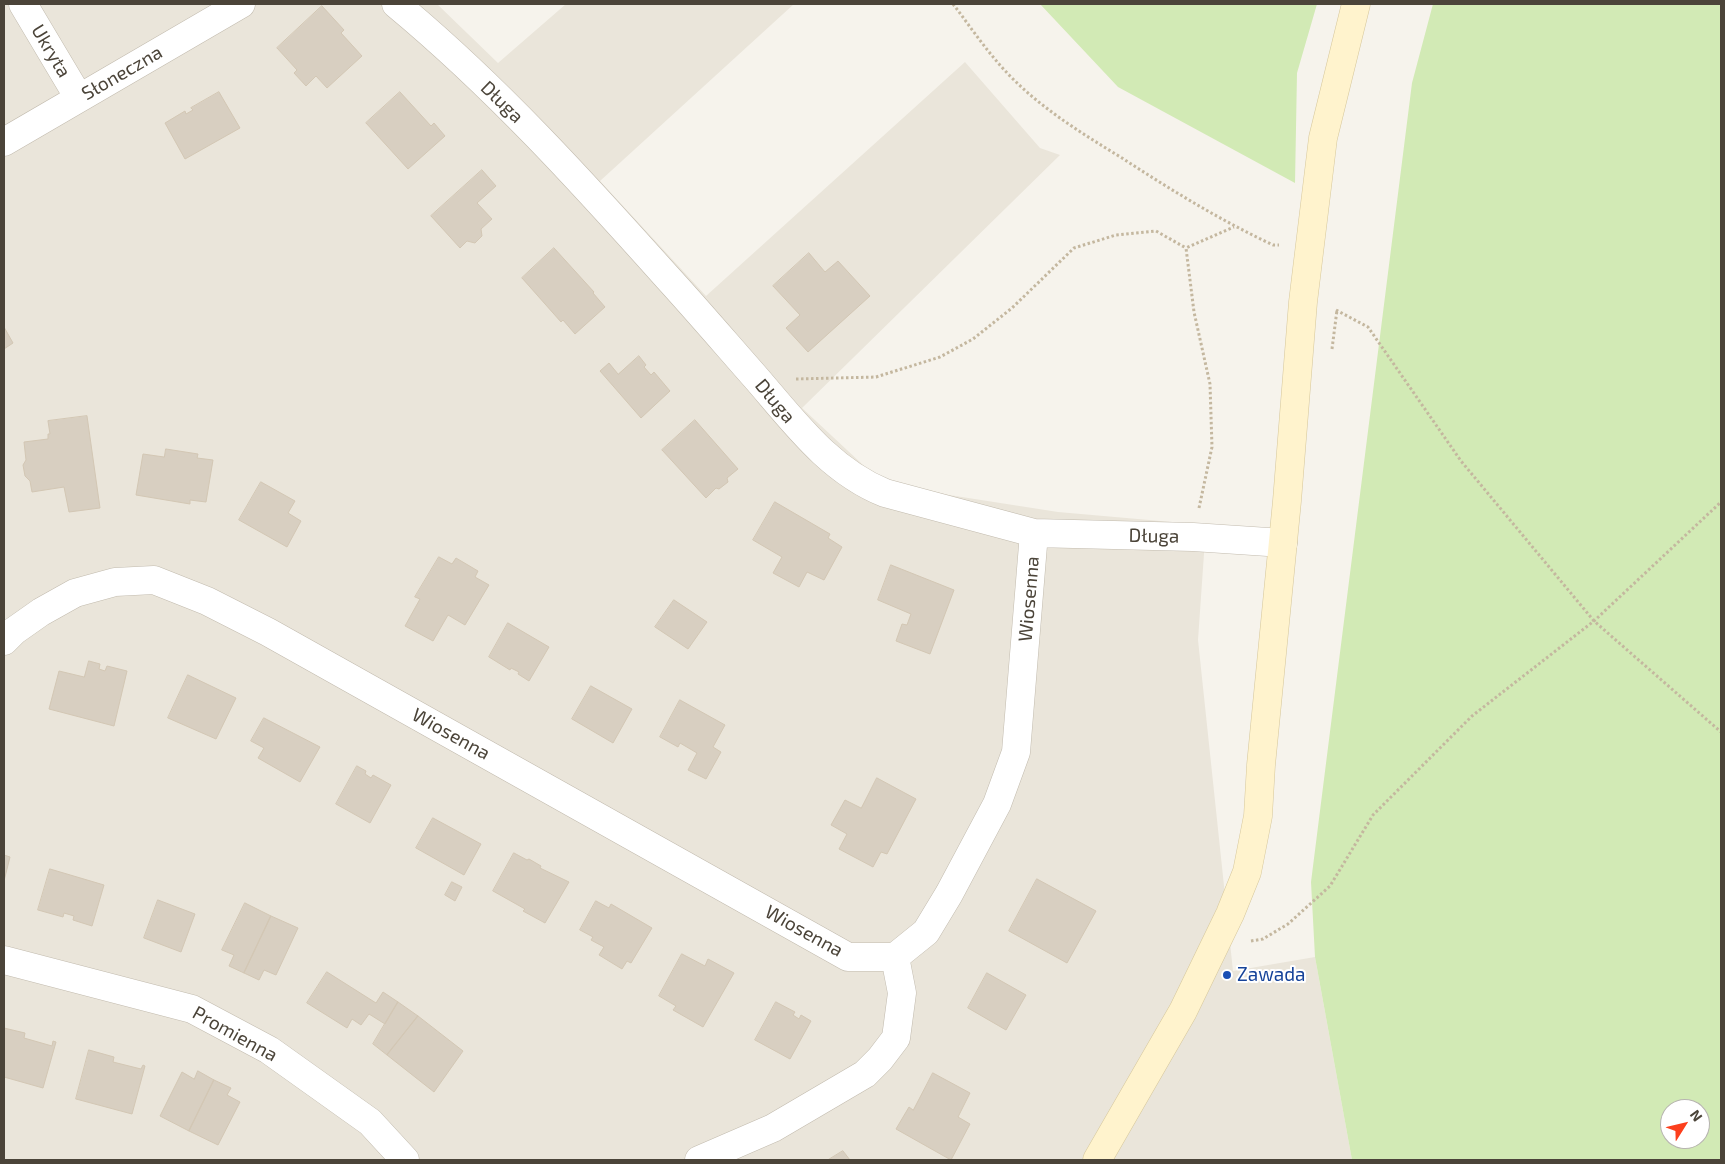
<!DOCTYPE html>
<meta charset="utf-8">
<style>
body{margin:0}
#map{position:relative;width:1725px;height:1164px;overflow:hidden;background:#f6f3ec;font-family:"Exo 2",sans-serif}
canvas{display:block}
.frame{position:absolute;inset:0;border:5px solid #4b4439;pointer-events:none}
.north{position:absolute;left:1660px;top:1099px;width:50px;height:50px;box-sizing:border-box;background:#fff;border:1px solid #b7b4b0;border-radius:50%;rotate:54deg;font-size:14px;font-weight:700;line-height:20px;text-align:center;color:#4b4439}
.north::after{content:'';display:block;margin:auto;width:18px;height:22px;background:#fc3f1d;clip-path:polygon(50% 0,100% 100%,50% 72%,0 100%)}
</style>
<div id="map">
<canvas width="1725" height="1164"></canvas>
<div class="frame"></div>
<div class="north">N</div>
</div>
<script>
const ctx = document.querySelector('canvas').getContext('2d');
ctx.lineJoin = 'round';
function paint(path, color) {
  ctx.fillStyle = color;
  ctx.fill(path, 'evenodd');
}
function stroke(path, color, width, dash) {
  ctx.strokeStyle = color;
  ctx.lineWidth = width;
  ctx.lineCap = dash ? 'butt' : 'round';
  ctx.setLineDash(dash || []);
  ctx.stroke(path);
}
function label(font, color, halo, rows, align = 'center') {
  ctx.font = font + ' "Exo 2",sans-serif';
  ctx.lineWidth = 4;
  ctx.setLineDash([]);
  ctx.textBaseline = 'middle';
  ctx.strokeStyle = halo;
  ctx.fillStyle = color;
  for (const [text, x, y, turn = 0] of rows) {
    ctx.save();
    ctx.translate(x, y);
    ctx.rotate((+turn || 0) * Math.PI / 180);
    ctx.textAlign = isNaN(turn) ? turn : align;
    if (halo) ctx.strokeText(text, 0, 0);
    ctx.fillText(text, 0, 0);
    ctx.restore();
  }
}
paint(new Path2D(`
 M4 4H437L498 63 566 4H794L600 181 706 296 965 62 1040 148 1060 155 802 408 877 478 949 495 1058 512 1206 525 1198 640 1233 971 1315 957 1352 1160H4Z`), '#eae5da');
paint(new Path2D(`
 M1040 4H1317L1297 73 1295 183 1118 87Z
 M1433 4H1721V1160H1352L1315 957 1311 882 1412 83ZM1670 1109H1700V1139H1670Z`), '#d2eab5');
const building = new Path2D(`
 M322 6 344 30 341 33 362 56 327 88 316 76 306 86 294 73 297 70 277 48Z
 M219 92 240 128 185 159 165 123 185 111 186 114 193 110 191 108Z
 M400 92 431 126 434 123 445 136 408 169 366 123Z
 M482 170 496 186 477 203 492 219 481 229 482 236 475 243 467 241 460 248 431 216Z
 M554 248 594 292 593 293 605 307 575 334 563 320 561 322 522 278Z
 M809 253 825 272 838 261 870 296 808 352 786 328 800 315 773 286Z
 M4 327 13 343 4 349Z
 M639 356 646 365 644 367 651 375 654 372 670 391 641 418 600 371 609 363 618 374Z
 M87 416 100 508 69 512 64 487 32 492 30 481 25 476 23 465 26 460 24 442 48 439V434H50L48 421Z
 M695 420 738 469 727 478 728 482 719 489 716 488 706 498 662 450Z
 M166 449 198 454 197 458 213 460 206 502 190 500V504L136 495 143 454 164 457Z
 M261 482 295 501 288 513 301 521 287 547 239 520Z
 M775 502 830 534 828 538 842 547 824 580 807 572 799 587 773 573 782 557 753 540Z
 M439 557 452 564 456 558 478 571 475 577 489 585 465 625 448 615 433 641 405 626 420 599 415 597Z
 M891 565 954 590 930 654 896 641 902 624 907 625 911 614 878 600Z
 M674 600 707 622 688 649 655 627Z
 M508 623 549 647 529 681 518 674 519 672 511 668 510 670 489 657Z
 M89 661 100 664 99 669 105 671 107 666 127 671 114 726 49 709 59 671 84 677Z
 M188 675 236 698 216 739 168 718Z
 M591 686 632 709 613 743 572 719Z
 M680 700 725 725 713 747 721 752 706 779 688 770 697 753 680 743 678 747 660 737Z
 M264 718 320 747 300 782 258 758 264 748 251 741Z
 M357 766 366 771 365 774 371 778 373 775 391 785 370 823 336 804Z
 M877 778 916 799 887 854 881 852 873 867 839 849 847 834 831 825 845 800 861 808Z
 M433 818 481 844 464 875 416 848Z
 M514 853 527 860 529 859 541 866 540 868 569 882 545 923 523 911 525 909 493 891Z
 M4 855 10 857 4 881Z
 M50 869 104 885 92 926 73 920 74 916 64 913 63 917 38 910Z
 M1037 879 1096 911 1067 963 1009 931Z
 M452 882 462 887 455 901 445 895Z
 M158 900 195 914 181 952 144 938Z
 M596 901 609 908 611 904 652 928 631 963 627 961 622 969 599 955 604 947 591 940 593 937 580 930Z
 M245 903 271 916 244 973 229 966 234 955 222 950Z
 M271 916 298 928 276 975 264 970 259 980 244 973Z
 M682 954 705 966 708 959 734 973 703 1027 673 1010 676 1006 659 996Z
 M327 972 376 1003 383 992 398 1002 385 1024 369 1014 361 1025 352 1019 347 1028 307 1003Z
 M987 973 1026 995 1006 1030 968 1008Z
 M398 1002 418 1016 387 1055 373 1044Z
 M776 1002 795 1012 793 1015 799 1019 801 1015 811 1021 790 1059 755 1040Z
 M418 1016 463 1051 434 1092 387 1055Z
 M4 1028 25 1033 24 1038 52 1046 53 1041 56 1042 43 1088 4 1077Z
 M89 1050 114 1057 113 1062 141 1069 143 1065 145 1066 132 1114 76 1099Z
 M198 1071 214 1080 189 1131 160 1116 182 1072 194 1079Z
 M933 1073 970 1093 958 1117 970 1124 951 1160 896 1129 909 1107 913 1110Z
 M214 1080 231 1088 227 1095 240 1102 218 1145 189 1131Z
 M843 1151 850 1160H828Z`);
paint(building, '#d8cfc1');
stroke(building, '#d3c7b4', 1);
const street = new Path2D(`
 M23 4 79 98
 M396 4C495 86 582 182 667 277 698 311 727 345 757 379 795 423 830 471 885 493L1034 533 1193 537 1283 543
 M4 142 241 4
 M4 641 14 631 41 612 75 593 115 582 154 580 207 601 268 632 848 957H895
 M4 960 192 1009 269 1050 370 1122 405 1160
 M699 1160 773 1128 865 1074 880 1059 896 1038 902 993 895 957 926 932 949 894 997 804 1016 752 1034 533`);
const secondary = new Path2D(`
 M1097 1160 1183 1011 1230 914 1247 872 1258 816 1261 765 1287 501 1303 302 1323 138 1356 4`);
stroke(street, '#c2bbae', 29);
stroke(secondary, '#d6c79b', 29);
stroke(new Path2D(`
 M953 4C972 29 990 56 1012 78 1045 111 1083 134 1122 158 1171 190 1220 220 1273 245H1279
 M1336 310 1368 327 1461 461 1594 621 1721 732
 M1332 349 1337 310
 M796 379 876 377 940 357 973 339 1012 308 1074 248 1116 235 1156 231 1186 248
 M1199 508 1212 447 1210 384 1194 312 1186 248 1234 227
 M1251 941 1263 939 1288 924 1330 886 1373 815 1472 716 1594 621 1721 502`), '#c4b79f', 3, [2.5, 2.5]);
stroke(street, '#fff', 28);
stroke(secondary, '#fff3cd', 28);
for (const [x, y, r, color] of [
 [1227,975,5,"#1a4fb4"]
]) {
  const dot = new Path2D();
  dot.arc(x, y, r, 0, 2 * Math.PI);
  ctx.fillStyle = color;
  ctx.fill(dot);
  stroke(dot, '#fff', 2);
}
label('19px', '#4b4439', '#fff', [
 ["Ukryta",51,51,59],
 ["Słoneczna",122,73,-30],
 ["Długa",502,102,44],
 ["Długa",775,401,50],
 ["Długa",1154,536,1],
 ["Wiosenna",1029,599,-85],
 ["Wiosenna",451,734,29],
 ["Wiosenna",804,931,29],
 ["Promienna",235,1034,29]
]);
label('19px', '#164399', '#fff', [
 ["Zawada",1237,975]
], 'left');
</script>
